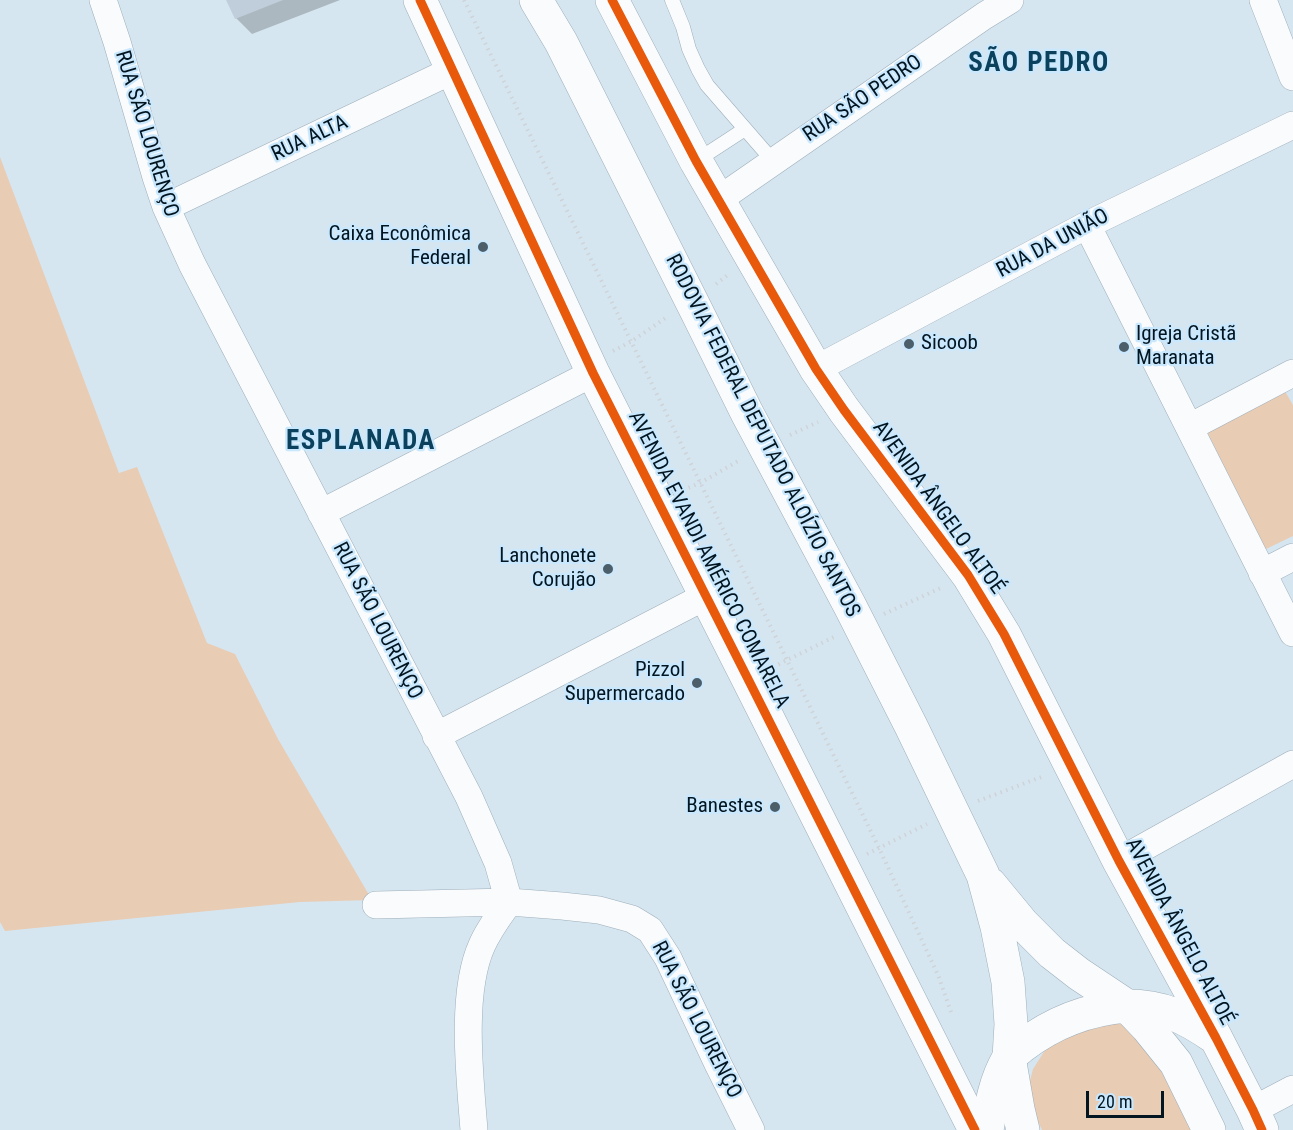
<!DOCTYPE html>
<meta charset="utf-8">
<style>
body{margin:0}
#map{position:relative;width:1293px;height:1130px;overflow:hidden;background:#d6e6f1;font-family:"Roboto Condensed",sans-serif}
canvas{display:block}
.scale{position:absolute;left:1086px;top:1091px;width:78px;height:27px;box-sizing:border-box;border:3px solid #021521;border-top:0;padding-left:8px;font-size:18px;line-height:21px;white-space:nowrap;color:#021521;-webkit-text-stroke:4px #cae8fd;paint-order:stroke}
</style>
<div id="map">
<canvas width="1293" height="1130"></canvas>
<div class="scale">20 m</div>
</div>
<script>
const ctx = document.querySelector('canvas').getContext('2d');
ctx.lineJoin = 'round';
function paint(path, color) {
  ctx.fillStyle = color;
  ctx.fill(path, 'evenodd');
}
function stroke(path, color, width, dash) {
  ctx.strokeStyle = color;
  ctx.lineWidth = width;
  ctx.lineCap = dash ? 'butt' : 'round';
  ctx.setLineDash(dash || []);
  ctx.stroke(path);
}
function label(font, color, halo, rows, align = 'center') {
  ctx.font = font + ' "Roboto Condensed",sans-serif';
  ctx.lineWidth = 4.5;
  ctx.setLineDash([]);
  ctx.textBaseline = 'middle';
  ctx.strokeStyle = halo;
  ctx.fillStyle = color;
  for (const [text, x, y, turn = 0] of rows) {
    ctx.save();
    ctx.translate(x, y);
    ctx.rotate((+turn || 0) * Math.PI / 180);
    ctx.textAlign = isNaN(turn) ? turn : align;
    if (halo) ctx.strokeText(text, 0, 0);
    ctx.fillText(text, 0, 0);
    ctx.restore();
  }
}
paint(new Path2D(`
 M0 157 119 473 137 467 207 643 235 654 278 739 372 900 300 902 5 931 0 922Z
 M1282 386 1293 405V536L1264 550 1204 425Z
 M1110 1020 1130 1026 1142 1032 1194 1130H1042L1026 1096 1033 1069 1047 1047 1078 1029Z`), '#e9ccb4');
paint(new Path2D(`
 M228 0H340L252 34 236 18Z`), '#0003');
paint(new Path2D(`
 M226 0H283L235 19Z`), '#c0cddb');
const lane = new Path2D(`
 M672 0 683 27 689 49 698 69 707 85 773 161
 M696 161 745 129`);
const street = new Path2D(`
 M103 0 117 42 156 177 166 207 192 264 469 797 498 863 509 902
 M1263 0 1293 77
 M718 200 984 16 1010 0
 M166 207 453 70
 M1087 225 1293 633
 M816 369 1087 225 1293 125
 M1190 427 1293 373
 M321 513 593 373
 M1262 573 1293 557
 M436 736 706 596
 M1119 861 1293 764
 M376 905 509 902 562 906 599 910 632 919 650 930 668 958 718 1064 751 1130
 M1253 1110 1293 1089
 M474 1130C470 1078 460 993 482 945 489 929 499 916 509 902`);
const secondary = new Path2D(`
 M420 0 593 373 748 679 975 1130
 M612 0 696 161 816 369 844 410 968 575 1004 634 1119 861 1216 1038 1253 1110 1262 1130
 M1127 1006C1163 1006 1185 1017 1214 1037`);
const primary = new Path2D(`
 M987 1130C991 1106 995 1081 1008 1059 1011 1054 1017 1051 1021 1047 1052 1023 1088 1009 1127 1006`);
const highway = new Path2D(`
 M536 0 561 42 697 312 747 413 850 606 911 726 983 875 997 927 1008 982 1011 1024 1009 1057 1018 1109 1023 1130
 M990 884 1023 924 1052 953 1079 974 1127 1006 1147 1027 1176 1063 1209 1130`);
stroke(lane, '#9daeb9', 15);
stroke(street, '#9daeb9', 28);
stroke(secondary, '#9daeb9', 34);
stroke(primary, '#9daeb9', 34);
stroke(highway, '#9daeb9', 34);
stroke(new Path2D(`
 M464 0 879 848 938 975 951 1012
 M716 284 729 274
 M613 351 632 341 667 317
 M790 435 818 422
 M683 490 700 483 740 460
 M884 614 943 587
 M773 667 834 637
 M978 801 1044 776
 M867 854 927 824`), '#ced3d7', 4, [1.5, 4.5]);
stroke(lane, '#f9fbfd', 14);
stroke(street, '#f9fbfd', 27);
stroke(secondary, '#f9fbfd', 33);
stroke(primary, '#f9fbfd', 33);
stroke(highway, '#f9fbfd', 33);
stroke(new Path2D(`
 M420 0 593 373 748 679 975 1130
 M612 0 696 161 816 369 844 410 968 575 1004 634 1119 861 1216 1038 1253 1110 1262 1130`), '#e8590c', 9);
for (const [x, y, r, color] of [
 [483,247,6,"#4c5e6a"],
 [909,344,6,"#4c5e6a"],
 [1124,347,6,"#4c5e6a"],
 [608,569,6,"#4c5e6a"],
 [697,683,6,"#4c5e6a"],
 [775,807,6,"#4c5e6a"]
]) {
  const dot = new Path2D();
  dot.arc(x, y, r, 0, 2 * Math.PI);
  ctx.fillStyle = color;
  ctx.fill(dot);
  stroke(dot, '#cae8fd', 2);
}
label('21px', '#021521', '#cae8fd', [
 ["RUA SÃO PEDRO",863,99,-34],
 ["RUA SÃO LOURENÇO",146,134,73],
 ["RUA ALTA",310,139,-25],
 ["RUA DA UNIÃO",1053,244,-28],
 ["RODOVIA FEDERAL DEPUTADO ALOÍZIO SANTOS",762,436,63],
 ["AVENIDA ÂNGELO ALTOÉ",938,508,54],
 ["AVENIDA EVANDI AMÉRICO COMARELA",708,560,63],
 ["RUA SÃO LOURENÇO",377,621,63],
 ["AVENIDA ÂNGELO ALTOÉ",1179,932,62],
 ["RUA SÃO LOURENÇO",696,1020,63]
]);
label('21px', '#021521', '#cae8fd', [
 ["Caixa Econômica",471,235],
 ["Federal",471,259],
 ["Igreja Cristã",1136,335,"left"],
 ["Maranata",1136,359,"left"],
 ["Sicoob",921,344,"left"],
 ["Lanchonete",596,557],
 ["Corujão",596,581],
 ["Pizzol",685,671],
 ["Supermercado",685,695],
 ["Banestes",763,807]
], 'right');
ctx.letterSpacing = '1.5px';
label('bold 27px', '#0b415d', '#cae8fd', [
 ["SÃO PEDRO",1039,64],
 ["ESPLANADA",361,442]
]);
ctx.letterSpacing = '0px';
</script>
